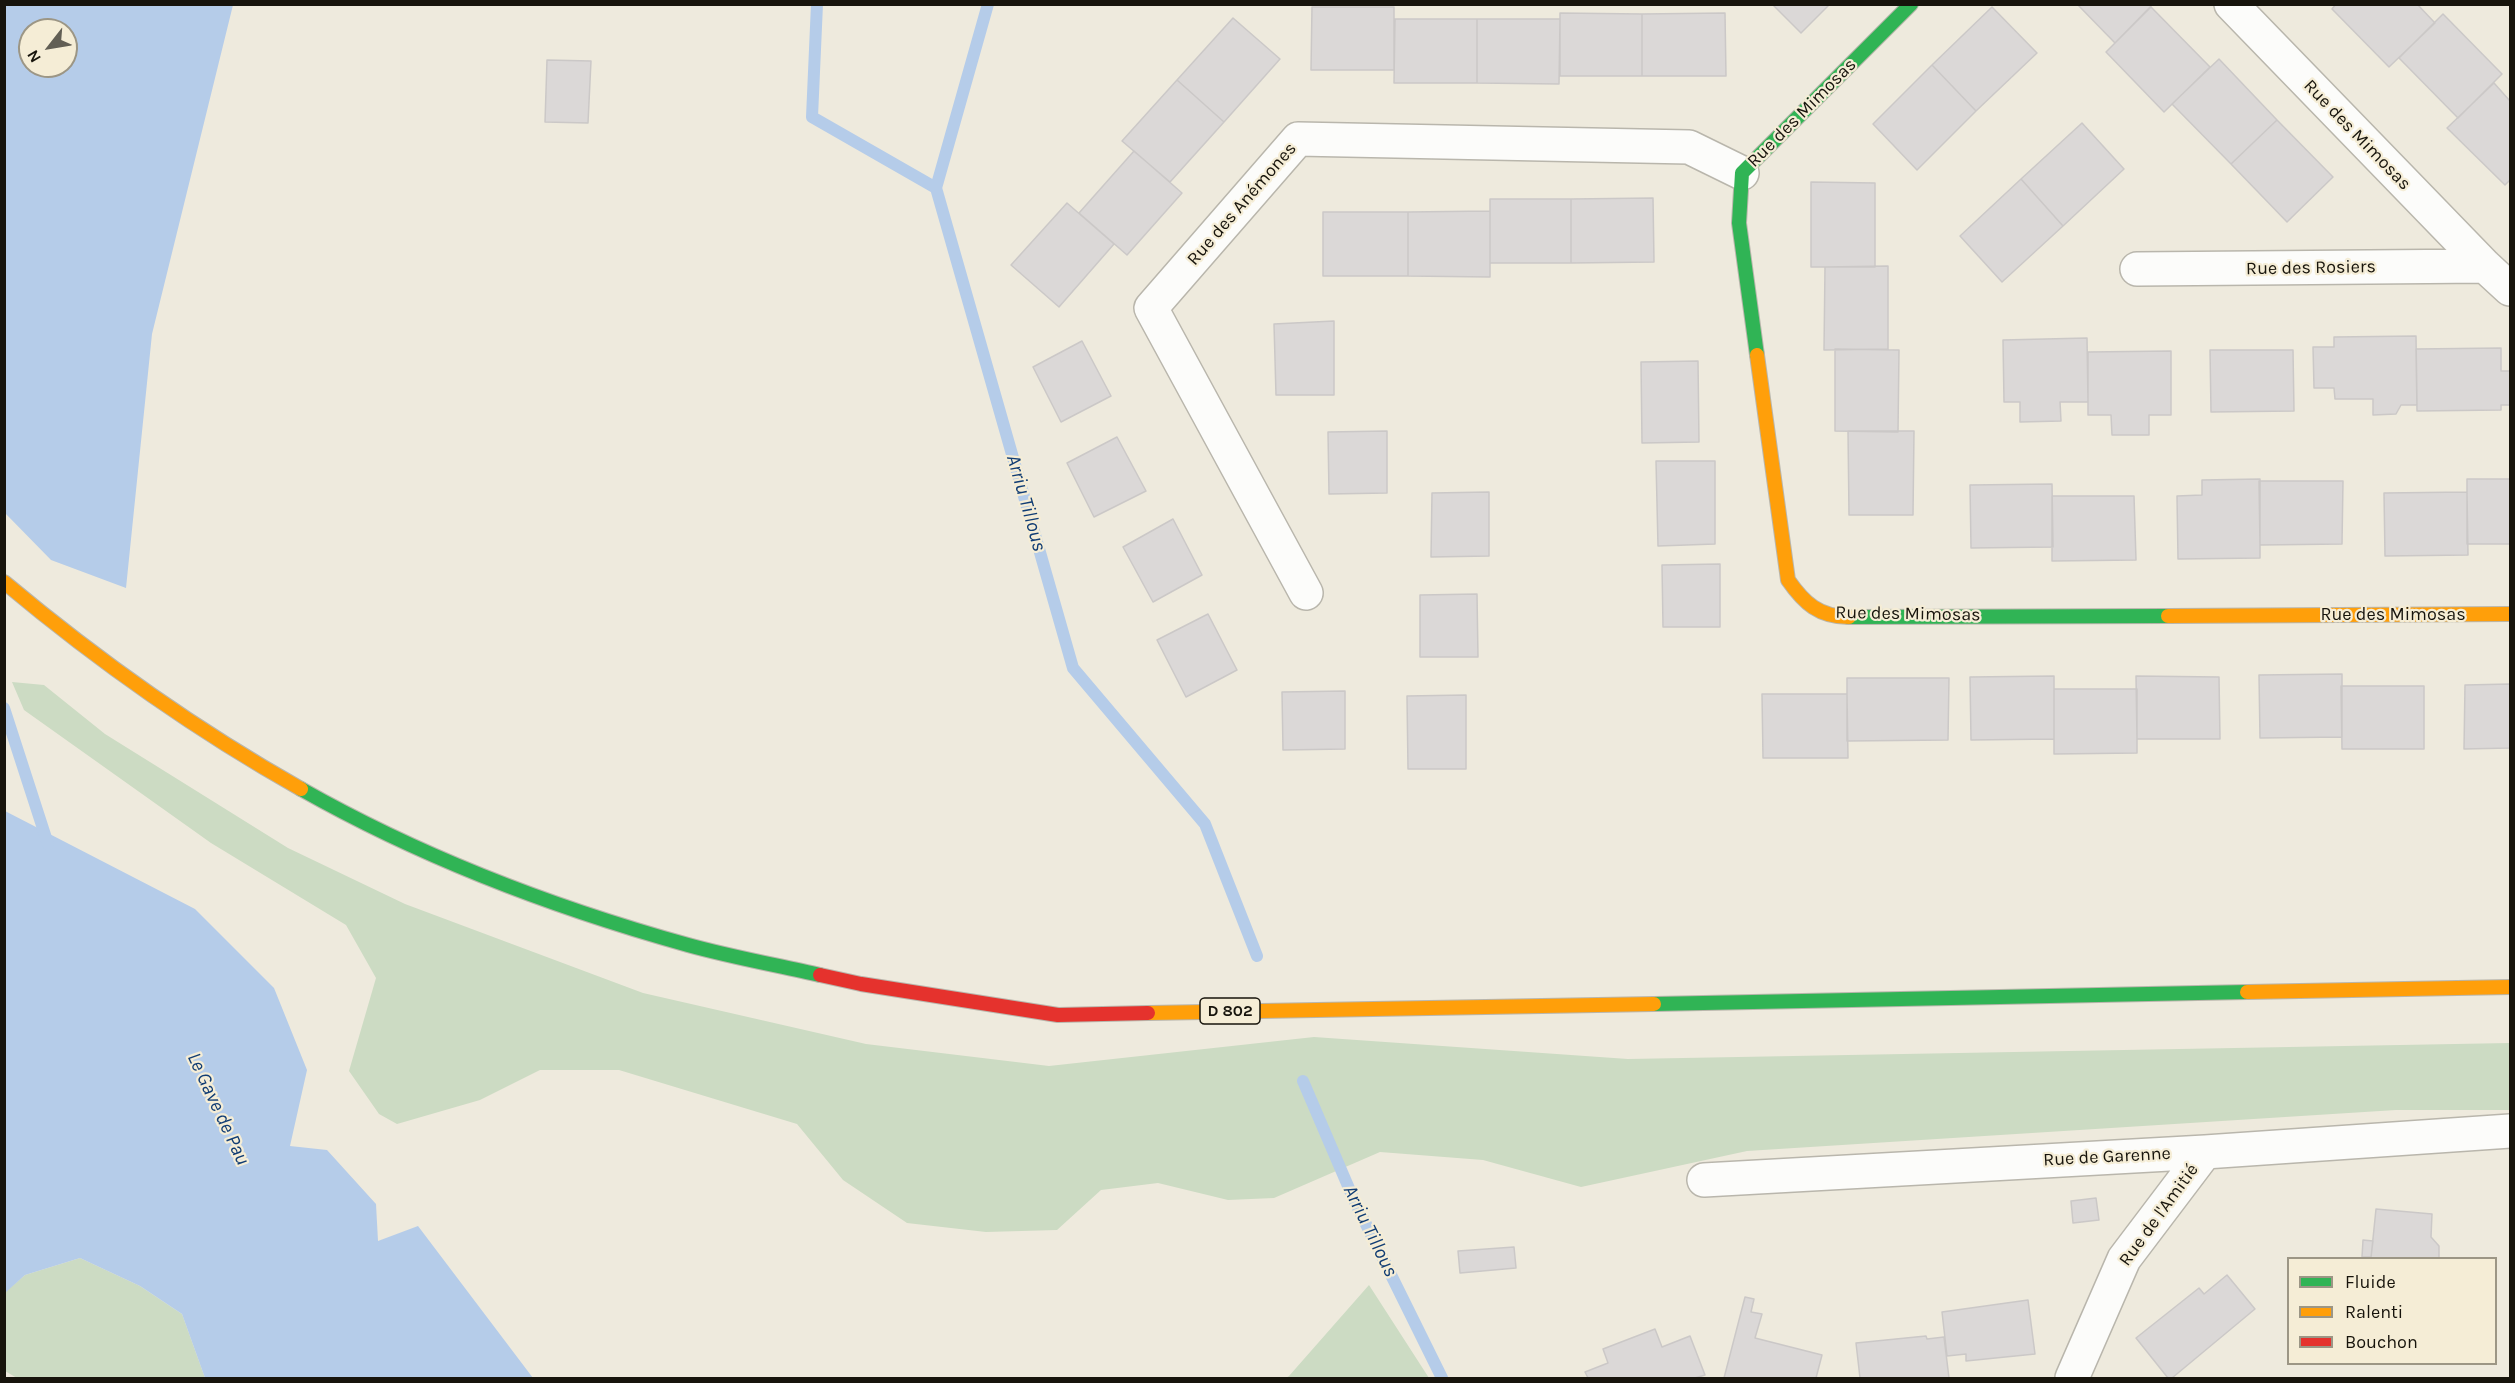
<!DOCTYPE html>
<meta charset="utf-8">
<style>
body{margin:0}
#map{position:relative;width:2515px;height:1383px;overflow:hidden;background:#eeeadd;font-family:Karla,sans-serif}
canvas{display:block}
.frame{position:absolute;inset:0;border:6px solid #17140c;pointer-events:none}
.legend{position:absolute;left:2287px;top:1257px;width:210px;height:108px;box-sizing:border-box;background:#f5edd6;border:2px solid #9c9685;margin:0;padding:8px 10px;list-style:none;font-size:18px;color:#17140c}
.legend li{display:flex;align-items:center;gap:12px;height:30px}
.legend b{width:30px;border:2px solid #9c9685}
.north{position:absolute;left:18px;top:18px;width:60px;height:60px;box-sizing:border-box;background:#f5edd6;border:2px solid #9c9685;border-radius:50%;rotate:239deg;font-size:16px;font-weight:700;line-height:24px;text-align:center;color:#17140c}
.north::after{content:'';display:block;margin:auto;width:21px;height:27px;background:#625f55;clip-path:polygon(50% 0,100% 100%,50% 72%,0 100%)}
</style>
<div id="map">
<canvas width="2515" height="1383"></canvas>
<div class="frame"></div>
<ul class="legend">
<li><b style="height:8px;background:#30b455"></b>Fluide</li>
<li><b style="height:8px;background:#ff9f0a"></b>Ralenti</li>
<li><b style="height:8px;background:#e5322d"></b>Bouchon</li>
</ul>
<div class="north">N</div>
</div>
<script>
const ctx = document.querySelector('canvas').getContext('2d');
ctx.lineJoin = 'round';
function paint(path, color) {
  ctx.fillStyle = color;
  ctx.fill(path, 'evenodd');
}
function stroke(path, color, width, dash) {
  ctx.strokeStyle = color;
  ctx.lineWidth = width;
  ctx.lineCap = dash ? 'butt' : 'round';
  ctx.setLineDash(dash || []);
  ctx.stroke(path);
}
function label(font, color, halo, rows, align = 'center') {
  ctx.font = font + ' Karla,sans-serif';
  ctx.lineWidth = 4.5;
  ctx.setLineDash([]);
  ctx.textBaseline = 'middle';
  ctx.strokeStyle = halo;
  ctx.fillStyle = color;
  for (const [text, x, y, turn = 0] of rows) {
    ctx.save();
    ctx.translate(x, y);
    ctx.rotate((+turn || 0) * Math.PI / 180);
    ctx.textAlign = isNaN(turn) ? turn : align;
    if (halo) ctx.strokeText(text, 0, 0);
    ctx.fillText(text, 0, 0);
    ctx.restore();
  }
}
paint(new Path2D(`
 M12 682 44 685 105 734 288 848 405 904 643 993 866 1044 1049 1066 1314 1037 1628 1059 2510 1043V1110H2396L1747 1151 1581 1187 1483 1160 1380 1152 1274 1198 1228 1200 1158 1183 1101 1190 1057 1230 986 1232 907 1223 843 1180 797 1124 619 1070H540L480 1100 397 1124 379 1114 349 1071 376 978 346 925 211 843 24 710Z
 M80 1258 140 1286 182 1314 205 1378H17L5 1371 4 1293 25 1275Z
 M1369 1285 1429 1378H1286L1289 1376Z`), '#ccdbc3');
paint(new Path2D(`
 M4 5H233L152 334 126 588 51 560 5 513ZM30 30H66V66H30Z
 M5 811 195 909 274 988 307 1070 290 1146 327 1150 376 1204 378 1241 418 1226 533 1378H205L182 1314 140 1286 80 1258 25 1275 5 1293Z`), '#b5cce9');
stroke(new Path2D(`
 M817 4 812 117 936 188
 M988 4 936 188 1073 668 1205 824 1257 956
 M4 708 48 844
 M1303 1081 1354 1200 1442 1378`), '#b5cce9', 12);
const building = new Path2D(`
 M1772 4H1830L1801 33Z
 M2077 4H2153L2115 43Z
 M2336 4H2417L2435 23 2389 67 2332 9Z
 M1312 7H1394V70H1311Z
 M1992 7 2037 53 1976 111 1932 65Z
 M2151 7 2210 67 2164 112 2106 52Z
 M1560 13 1642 14V76H1560Z
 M1725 13 1726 76H1642V14Z
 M2443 14 2502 74 2458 118 2399 58Z
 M1233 18 1280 59 1224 122 1177 80Z
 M1395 19H1477V83H1394Z
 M1477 19H1560L1559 84 1477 83Z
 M2219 59 2277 120 2231 164 2172 104Z
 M547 60 591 61 588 123 545 122Z
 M1932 65 1976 111 1917 170 1873 124Z
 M1177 80 1224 122 1170 182 1122 141Z
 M2494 83 2510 101V180L2505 185 2447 128Z
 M2277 120 2333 177 2287 222 2231 164Z
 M2082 123 2124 169 2063 226 2021 179Z
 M1134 151 1182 193 1127 255 1079 213Z
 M2021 179 2063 226 2002 282 1960 236Z
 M1811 182 1875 183V267H1811Z
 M1653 198 1654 262 1571 263V199Z
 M1490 199H1571V263H1490Z
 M1067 203 1114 244 1059 307 1011 265Z
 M1490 211V277L1408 276V212Z
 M1323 212H1408V276H1323Z
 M1888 266V349L1824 350 1825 267Z
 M1334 321V395H1276L1274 324Z
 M2416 336 2417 405H2401L2396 414 2373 415V399H2335L2334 388H2314L2313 347H2334V337Z
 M2087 338 2088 402H2060L2061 421 2020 422V402H2004L2003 340Z
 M1082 341 1111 396 1061 422 1033 367Z
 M2501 348V371H2510V405H2501V410L2417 411 2416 349Z
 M1835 349 1899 350 1898 432 1835 431Z
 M2210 350H2293L2294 411 2211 412Z
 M2171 351V415H2149V435H2112L2111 415H2088V352Z
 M1698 361 1699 442 1642 443 1641 362Z
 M1387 431V493L1329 494 1328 432Z
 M1848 431H1914L1913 515H1849Z
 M1117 437 1146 491 1094 517 1067 463Z
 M1656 461H1715V544L1658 546Z
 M2260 479V558L2178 559 2177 496 2202 495V480Z
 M2467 479H2510V544H2467Z
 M2259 481H2343L2342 544 2260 545Z
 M2052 484 2053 547 1971 548 1970 485Z
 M1489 492V556L1431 557 1432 493Z
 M2467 492 2468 555 2385 556 2384 493Z
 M2052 496H2134L2136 560 2052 561Z
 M1173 519 1202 575 1153 602 1123 547Z
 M1720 564V627H1663L1662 565Z
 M1477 594 1478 657H1420V595Z
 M1208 614 1237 670 1186 697 1157 640Z
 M2342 674V737L2260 738 2259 675Z
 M2054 676V739L1971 740 1970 677Z
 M2136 676 2219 677 2220 739H2137Z
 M1847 678H1949L1948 740 1847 741Z
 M2510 684V748L2464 749 2465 685Z
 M2341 686H2424V749H2342Z
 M2054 689H2137V753L2054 754Z
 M1345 691V749L1283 750 1282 692Z
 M1762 694H1847L1848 758H1763Z
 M1466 695V769H1408L1407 696Z
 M2096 1198 2099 1220 2073 1223 2071 1201Z
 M2376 1209 2432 1214 2431 1237 2439 1246V1258H2371Z
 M2363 1240 2373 1241 2371 1257H2362Z
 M1514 1247 1516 1268 1460 1273 1458 1251Z
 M2227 1275 2255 1309 2172 1378H2168L2136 1338 2199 1288 2204 1294Z
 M1745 1297 1754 1299 1751 1312 1762 1314 1755 1338 1822 1355 1816 1378H1724Z
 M2028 1300 2035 1354 1966 1361V1354L1947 1356 1942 1312Z
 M1655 1329 1662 1347 1690 1336 1705 1375 1695 1378H1588L1585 1372 1608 1363 1603 1349Z
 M1926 1336 1927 1339 1944 1337 1949 1378H1860L1856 1343Z`);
paint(building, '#dbd8d7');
stroke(building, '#cbc8c7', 1.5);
const street = new Path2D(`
 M2231 4 2485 266 2510 289
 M2137 269 2485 266
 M1306 593 1151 308 1298 139 1689 147 1742 173
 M1704 1180 2205 1152 2510 1131
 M2072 1378 2124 1259 2205 1152`);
const fast = new Path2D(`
 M1757 355 1739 223 1742 173 1911 4
 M1849 617 2168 616
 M301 789C421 857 555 908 688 945 731 957 776 965 820 975
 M1654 1004 2247 992`);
const slow = new Path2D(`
 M1757 355 1788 580C1804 603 1819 617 1849 617
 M4 582C96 659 196 730 301 789
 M2168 616 2510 614
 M2247 992 2510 987
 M1148 1013 1654 1004`);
const jam = new Path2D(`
 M820 975 861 984 1058 1015 1148 1013`);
stroke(street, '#b9b6ac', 36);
stroke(fast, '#b9b6ac', 16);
stroke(slow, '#b9b6ac', 16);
stroke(jam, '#b9b6ac', 16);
stroke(street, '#fcfcfa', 33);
stroke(fast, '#30b455', 14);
stroke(slow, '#ff9f0a', 14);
stroke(jam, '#e5322d', 14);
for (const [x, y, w] of [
 [1230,1011,60]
]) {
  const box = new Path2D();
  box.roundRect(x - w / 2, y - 13, w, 26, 4.5);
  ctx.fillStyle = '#f5edd6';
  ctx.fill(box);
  stroke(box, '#17140c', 1.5);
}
label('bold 16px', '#17140c', null, [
 ["D 802",1230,1011]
]);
label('18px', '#17140c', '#f5edd6', [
 ["Rue des Mimosas",1802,113,-45],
 ["Rue des Mimosas",2357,135,46],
 ["Rue des Anémones",1242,204,-49],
 ["Rue des Rosiers",2311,268,-1],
 ["Rue des Mimosas",1908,614,1],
 ["Rue des Mimosas",2393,615],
 ["Rue de Garenne",2107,1157,-3],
 ["Rue de l'Amitié",2159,1215,-54]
]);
label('italic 20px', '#113d74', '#f5edd6', [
 ["Arriu Tillous",1026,503,74],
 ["Le Gave de Pau",218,1109,65],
 ["Arriu Tillous",1370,1231,64]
]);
</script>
